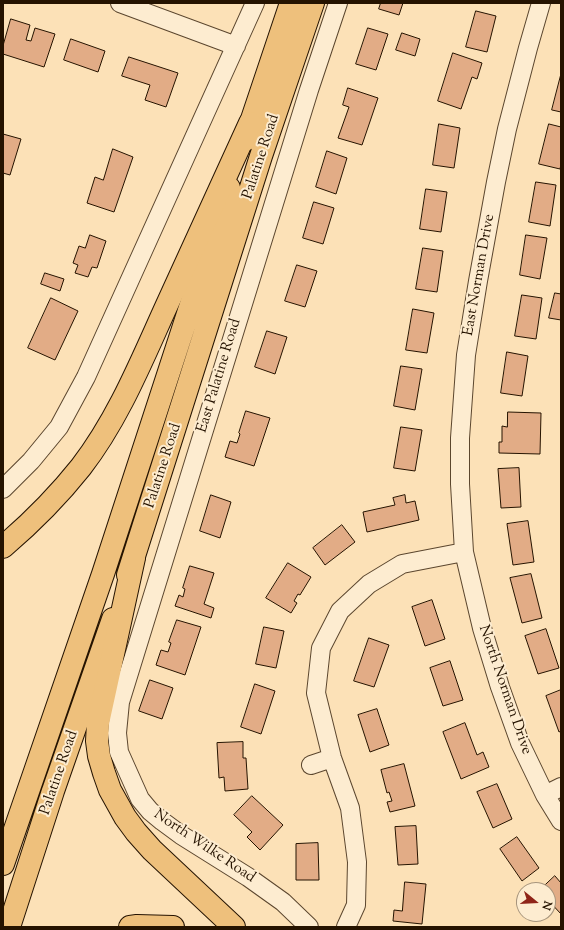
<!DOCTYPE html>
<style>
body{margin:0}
#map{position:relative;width:564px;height:930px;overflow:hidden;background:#fce1b7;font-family:"Sorts Mill Goudy",serif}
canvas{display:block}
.frame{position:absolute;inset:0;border:4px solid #251300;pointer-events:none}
.north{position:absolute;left:516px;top:882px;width:40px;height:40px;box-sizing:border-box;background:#fdecd0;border:1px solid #a7957d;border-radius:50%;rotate:108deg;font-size:11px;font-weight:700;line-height:16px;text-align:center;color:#251300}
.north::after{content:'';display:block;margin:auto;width:14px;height:18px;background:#8f2418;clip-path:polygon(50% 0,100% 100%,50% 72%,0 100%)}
</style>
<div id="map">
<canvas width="564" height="930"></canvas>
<div class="frame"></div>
<div class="north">N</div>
</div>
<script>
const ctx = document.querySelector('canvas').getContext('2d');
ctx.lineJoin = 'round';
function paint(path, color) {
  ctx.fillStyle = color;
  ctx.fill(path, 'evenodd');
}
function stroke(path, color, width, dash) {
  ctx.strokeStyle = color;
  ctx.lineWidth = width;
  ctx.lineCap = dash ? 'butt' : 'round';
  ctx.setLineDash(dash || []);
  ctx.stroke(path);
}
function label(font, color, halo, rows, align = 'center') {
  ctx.font = font + ' "Sorts Mill Goudy",serif';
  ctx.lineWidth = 4;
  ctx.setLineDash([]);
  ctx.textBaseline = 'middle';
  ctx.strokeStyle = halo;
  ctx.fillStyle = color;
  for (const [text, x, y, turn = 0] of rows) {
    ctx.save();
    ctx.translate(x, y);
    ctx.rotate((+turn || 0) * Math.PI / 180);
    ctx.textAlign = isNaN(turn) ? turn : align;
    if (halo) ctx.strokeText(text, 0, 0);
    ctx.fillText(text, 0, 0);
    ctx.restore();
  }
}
const building = new Path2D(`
 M381 3H403L399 15 379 9Z
 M476 11 496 16 487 52 466 47Z
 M11 19 30 25 26 40 31 41 35 28 55 34 44 67 3 54V46Z
 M368 28 388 34 376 70 356 64Z
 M402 33 420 39 415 56 396 50Z
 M71 39 105 51 98 72 64 60Z
 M453 53 482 63 477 79 472 77 461 109 438 101Z
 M129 57 178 73 166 107 145 100 150 85 122 76Z
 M561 74V112L552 110Z
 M348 88 378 98 362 145 338 138 349 107 343 105Z
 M439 124 460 128 454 168 433 165Z
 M549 124 561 127V164L560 169 539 164Z
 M3 134 21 139 10 175 3 173Z
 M113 149 133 157 114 212 87 203 95 177 103 180Z
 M327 151 347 158 336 194 316 187Z
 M536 182 556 185 550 226 529 222Z
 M426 189 447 192 441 232 420 229Z
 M314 202 334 208 323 244 303 238Z
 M90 235 106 241 97 268 92 267 88 277 75 273 78 265 73 263 79 246 85 248Z
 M526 235 547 238 540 279 520 275Z
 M423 248 443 251 437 292 416 289Z
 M297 265 317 271 305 307 285 301Z
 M45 273 64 279 60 291 41 284Z
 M555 293 561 294V320L549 318Z
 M522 295 542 298 536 339 515 336Z
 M51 298 78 311 55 360 28 348Z
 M413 309 434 313 427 353 406 350Z
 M267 331 287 337 275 374 255 367Z
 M507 352 528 356 522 396 501 393Z
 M401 366 422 369 415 410 394 406Z
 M246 411 270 418 254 466 225 457 230 441 237 443 240 434 239 433Z
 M508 412 541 413 540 454 499 453V442H502V426L507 427Z
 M401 427 422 430 415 471 394 468Z
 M519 468 521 507 501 508 498 469Z
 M211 495 231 502 220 538 200 531Z
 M405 495 406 503 415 501 419 520 367 532 363 512 395 505 393 498Z
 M528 521 534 562 513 565 507 524Z
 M342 525 355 542 325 565 313 548Z
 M288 563 311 577 300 595 298 594 294 601 297 603 291 613 266 598Z
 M190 566 214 573 204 604 214 608 211 618 175 606 179 595 183 597 185 589 183 588Z
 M531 574 542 618 522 623 510 578Z
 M432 600 445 639 425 646 412 607Z
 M177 620 201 627 185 675 156 665 161 650 168 652 171 643 169 642Z
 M264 627 284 631 276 668 256 664Z
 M546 629 559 668 538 674 525 636Z
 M369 638 389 645 374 687 354 681Z
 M450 661 463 700 443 706 430 668Z
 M150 680 173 688 162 719 139 711Z
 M255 684 275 691 261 734 241 727Z
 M561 690V731L559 732 546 696Z
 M377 709 389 745 370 752 358 715Z
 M465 723 477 755 483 752 489 767 461 779 443 732Z
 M243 742V758H246L248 789 225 791 224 777 219 778 217 743Z
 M404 764 415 806 390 812 387 802 392 801 389 792 387 793 381 770Z
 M497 784 512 819 493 828 477 792Z
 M252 796 283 825 260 850 247 837 252 832 234 815Z
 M416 826 418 864 398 865 395 827Z
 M517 837 539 868 522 881 500 849Z
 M318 843 319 880H296V844Z
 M555 876 561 883V914L548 900V890H540Z
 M405 882 426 884 422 924 393 921 394 910 402 911Z`);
paint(building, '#e2ac86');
stroke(building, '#251300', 1);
const street = new Path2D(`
 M120 3 236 46
 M541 3 528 48 507 129 496 182 478 281 466 355 460 438V484L464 552 482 628 500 687 520 743 545 795 561 821
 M3 489 31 461 59 427 86 377 255 3
 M311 765 332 758
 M545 795 561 787
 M309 927 283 902 248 877 181 835 162 821 150 811 140 799 119 752 117 733 120 702 309 90 338 3
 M346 927 356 905 357 862 350 808 332 758 316 693 321 648 340 611 369 584 402 564 464 552`);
const primary = new Path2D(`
 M245 140 291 3
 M128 575 261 156 313 3
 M3 864 103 574 229 188
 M9 927 53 791 113 619`);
const highway = new Path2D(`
 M3 547C31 523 58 496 81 467 118 419 141 362 166 307 194 246 222 185 250 123
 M134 558 98 723 97 741 99 756 104 773 110 790 125 817 136 832 152 850 234 927
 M130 927 137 926 173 927`);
stroke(street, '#5b462e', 20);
stroke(primary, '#251300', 24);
stroke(highway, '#251300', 24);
stroke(street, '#fdecd0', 18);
stroke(primary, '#eec07c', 22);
stroke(highway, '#eec07c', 22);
label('15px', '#251300', '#fdecd0', [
 ["Palatine Road",262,157,-72],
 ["East Norman Drive",480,275,-80],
 ["East Palatine Road",220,376,-73],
 ["Palatine Road",164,466,-72],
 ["North Norman Drive",504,690,71],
 ["Palatine Road",60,773,-71],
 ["North Wilke Road",204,847,34]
]);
</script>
